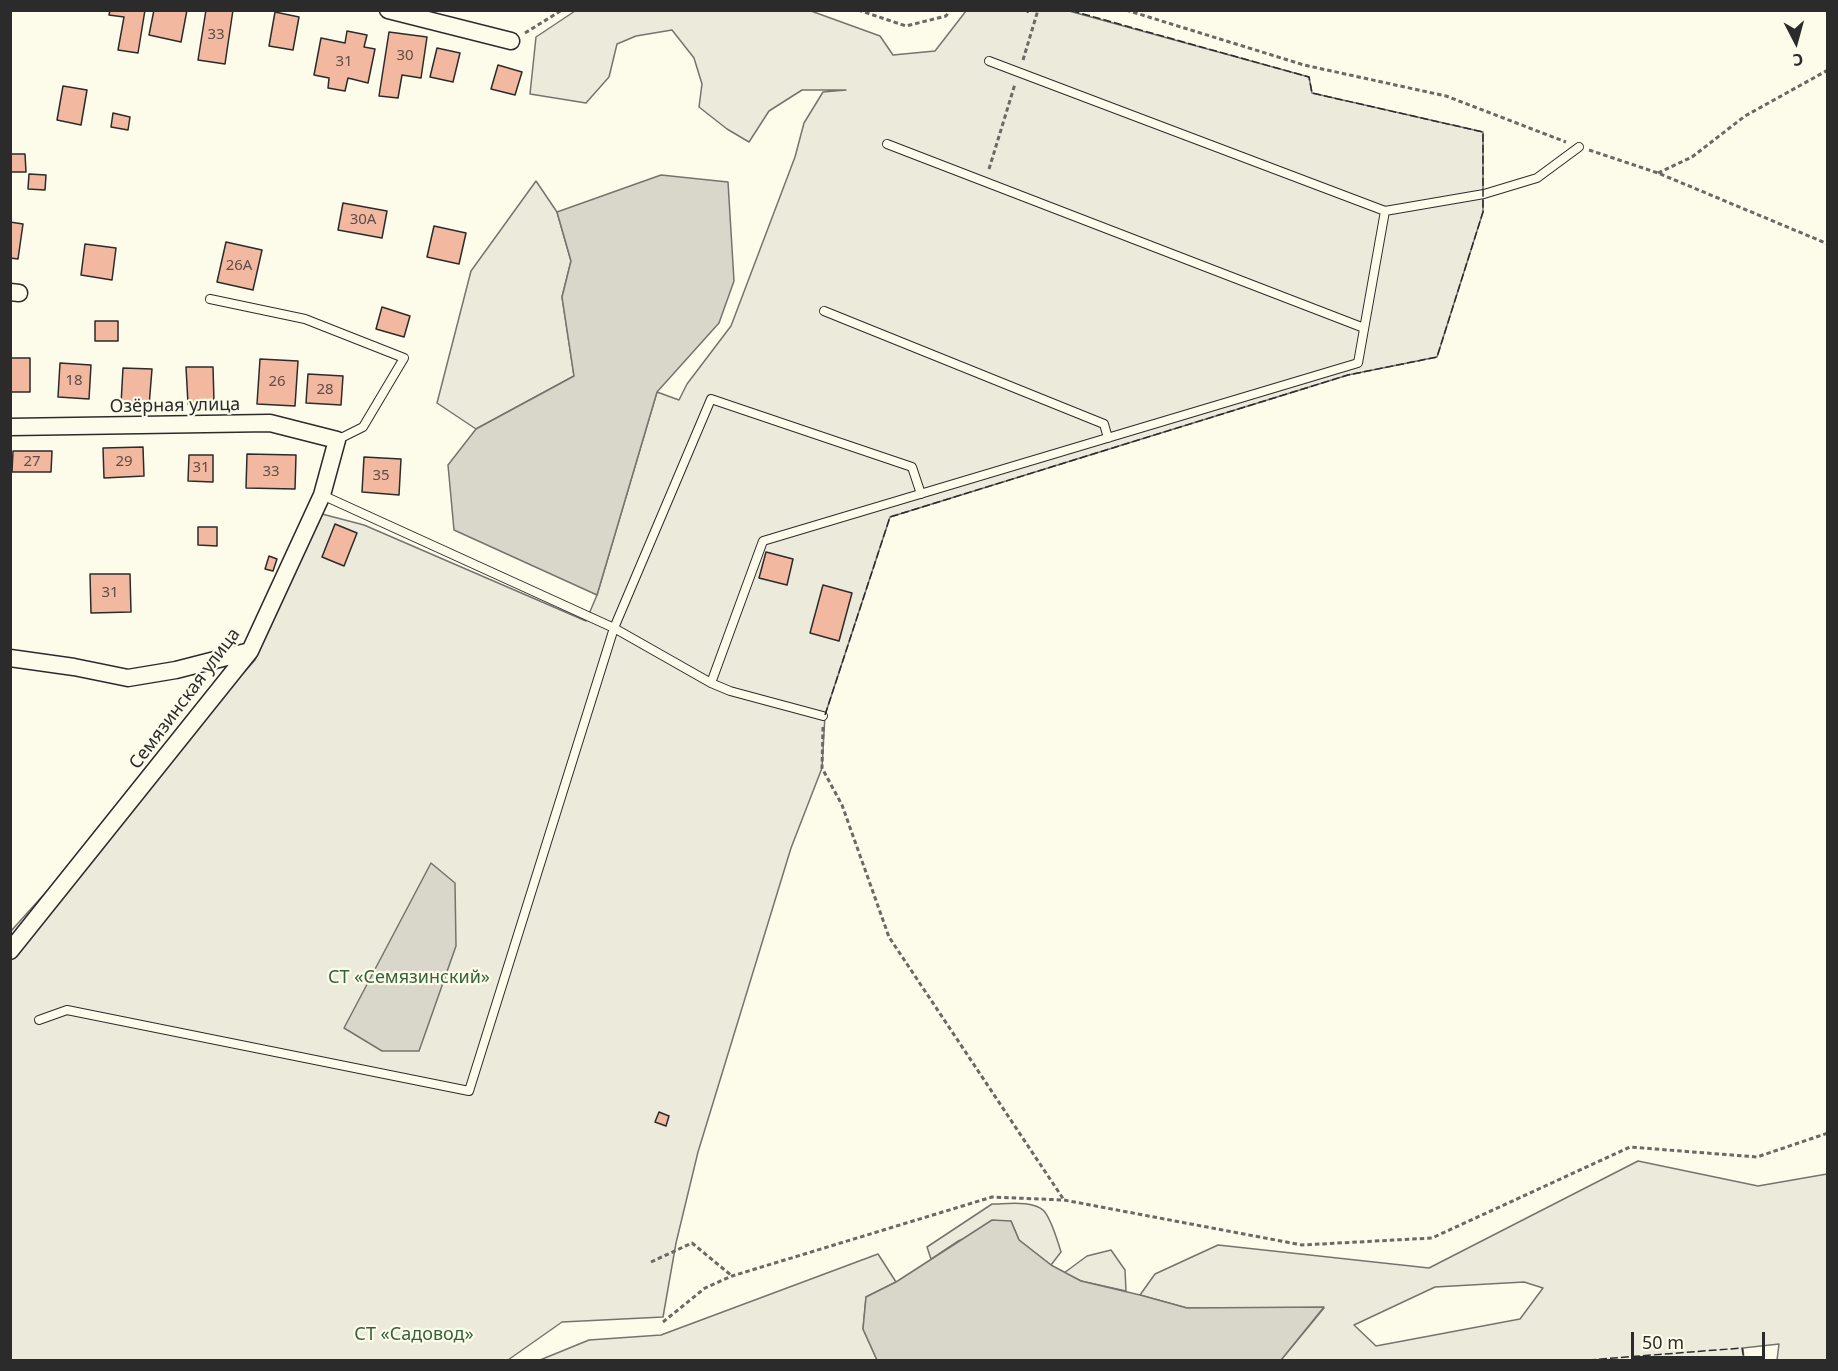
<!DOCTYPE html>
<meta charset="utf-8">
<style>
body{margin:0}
#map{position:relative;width:1838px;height:1371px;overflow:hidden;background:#fdfbea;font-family:"Noto Sans",sans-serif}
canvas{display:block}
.frame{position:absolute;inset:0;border:12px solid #2b2b2b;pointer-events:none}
.north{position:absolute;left:1766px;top:12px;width:60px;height:60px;-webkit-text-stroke:4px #fdfbea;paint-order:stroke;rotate:174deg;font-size:16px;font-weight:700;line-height:24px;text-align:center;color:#2b2b2b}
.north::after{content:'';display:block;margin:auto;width:21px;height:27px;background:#2b2b2b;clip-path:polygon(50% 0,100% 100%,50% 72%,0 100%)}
.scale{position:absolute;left:1631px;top:1332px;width:134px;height:27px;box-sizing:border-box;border:3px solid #2b2b2b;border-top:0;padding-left:8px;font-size:18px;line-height:21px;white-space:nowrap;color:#2b2b2b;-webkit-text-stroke:4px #fdfbea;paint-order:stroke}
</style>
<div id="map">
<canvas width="1838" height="1371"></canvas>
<div class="frame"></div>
<div class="north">С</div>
<div class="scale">50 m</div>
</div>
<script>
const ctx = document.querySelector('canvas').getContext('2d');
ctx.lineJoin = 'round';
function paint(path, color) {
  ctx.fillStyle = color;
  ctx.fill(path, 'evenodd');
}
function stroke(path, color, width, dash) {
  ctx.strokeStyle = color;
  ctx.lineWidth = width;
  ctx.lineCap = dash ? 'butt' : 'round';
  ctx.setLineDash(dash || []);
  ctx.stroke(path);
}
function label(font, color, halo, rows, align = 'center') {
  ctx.font = font + ' "Noto Sans",sans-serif';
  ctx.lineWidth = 4.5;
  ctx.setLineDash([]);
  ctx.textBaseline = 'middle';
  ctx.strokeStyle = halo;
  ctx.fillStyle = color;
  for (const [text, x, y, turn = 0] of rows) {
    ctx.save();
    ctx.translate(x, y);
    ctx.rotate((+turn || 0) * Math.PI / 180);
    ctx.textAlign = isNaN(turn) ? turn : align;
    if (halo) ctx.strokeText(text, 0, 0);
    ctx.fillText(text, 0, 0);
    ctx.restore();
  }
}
const green = new Path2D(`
 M1024 10 1028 12 1029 10 1069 11 1309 77 1312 93 1483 132V212L1437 357 1348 375 890 517 825 715 822 768 791 848 698 1152 676 1243 663 1317 562 1322 508 1360H11V931L255 660 322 514 364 525 586 621 597 595 657 392 679 400 687 384 731 326 795 157 804 123 823 92 846 90H802L769 111 749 142 727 129 699 107 702 84 694 58 672 30 636 36 617 44 609 77 586 103 530 94 536 37 575 11H811L880 36 893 55 935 51 966 11Z
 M536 181 557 212 571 261 562 297 574 376 476 429 437 403 471 271Z
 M1638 1161 1758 1186 1827 1174V1360H1777L1779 1344 1743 1348 1744 1360H1281L1324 1308H1187L1140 1295 1155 1274 1218 1245 1429 1268ZM1524 1282 1543 1288 1520 1319 1376 1346 1354 1325 1435 1287Z
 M992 1204C1007 1204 1033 1200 1044 1211 1051 1219 1058 1242 1061 1252L1051 1265 1019 1240 1011 1221 958 1241 931 1259 927 1247Z
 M1111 1250 1125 1270 1126 1291 1081 1281 1064 1273 1087 1256Z
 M878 1254 896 1282 866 1297 863 1329 877 1360H540L589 1340 661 1335Z`);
paint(green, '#ecebdb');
stroke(green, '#74746e', 1.5);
const water = new Path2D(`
 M661 175 728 182 734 281 719 323 657 392 597 595 454 530 448 465 476 429 574 376 562 297 571 261 557 212Z
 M431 863 455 883 456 946 419 1051H382L344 1028Z
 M992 1220 1011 1221 1019 1240 1051 1265 1081 1281 1140 1295 1187 1308 1324 1307 1281 1360H877L863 1329 866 1297 896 1282Z`);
paint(water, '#d8d7c9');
stroke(water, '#74746e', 1.5);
const building = new Path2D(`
 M110 10H145L138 53 118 50 124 17 109 15Z
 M154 10H187L181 42 149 35Z
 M206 10H233L225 64 198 60Z
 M275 12 299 17 293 50 269 46Z
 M347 31 367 35 364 47 375 49 368 83 348 78 345 91 328 88 329 78 314 75 321 38 345 43Z
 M389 32 427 37 421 78 402 75 398 98 379 96Z
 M437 48 460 53 453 82 430 77Z
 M498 65 522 72 515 95 491 89Z
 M63 86 87 90 81 125 57 120Z
 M113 113 130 117 128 130 111 127Z
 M10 154H25L26 172H10Z
 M29 174 46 175 45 190 28 189Z
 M343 203 387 211 382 238 338 230Z
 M10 222 23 224 18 259 10 258Z
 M434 226 466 233 459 264 427 257Z
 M226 242 262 250 253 290 217 282Z
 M85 244 116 248 112 280 81 275Z
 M382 307 410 316 404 337 376 329Z
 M95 321H118V341H95Z
 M10 358H30V392H10Z
 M260 359 298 361 295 406 257 404Z
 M60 363 91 365 89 399 58 397Z
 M186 367H213L214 402 188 404Z
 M123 368 152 369 149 406 121 404Z
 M308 374 343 376 341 405 306 403Z
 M143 447 144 476 104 478 103 448Z
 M13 451H52L51 472H12Z
 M247 454 296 455 295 489 246 488Z
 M189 455H213V482L188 481Z
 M364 457 401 459 399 495 362 492Z
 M335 524 357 533 344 566 322 557Z
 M198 527H217V546L198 545Z
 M766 552 793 559 787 585 759 578Z
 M269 556 277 559 273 571 265 569Z
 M90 574H130L131 612 91 613Z
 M823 585 852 593 839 641 810 633Z
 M659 1112 669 1116 666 1126 655 1122Z`);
paint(building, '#f2b8a0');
stroke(building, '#2b2b2b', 1.5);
const lane = new Path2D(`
 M989 61 1385 211
 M887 144 1364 328
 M210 299 305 319 404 358 363 427 337 440
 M824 311 1104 424 1108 438
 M322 495 614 628 711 683 730 691 823 716
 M711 683 763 541 1358 363 1385 211 1484 194 1537 178 1579 147
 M39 1020 67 1010 469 1091 614 628 711 399 912 467 921 494`);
const street = new Path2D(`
 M388 10 511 41
 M10 292 19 293
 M10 427 270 423 337 440 322 495 250 651 10 951
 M10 658 74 667 128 678 176 670 250 651`);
stroke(lane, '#2b2b2b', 10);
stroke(street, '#2b2b2b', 19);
stroke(new Path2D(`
 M858 10 906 26 946 16 950 10
 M1126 10 1304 65 1446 96 1566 142
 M525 33 562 10
 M1023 60 1038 10
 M1589 150 1658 173 1828 244
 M989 169 1015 84
 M1658 173 1692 157 1745 116 1828 70
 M823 727 822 768 842 805 889 937 1064 1200
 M651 1262 692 1243 732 1276
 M663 1322 705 1288 732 1276 992 1197 1064 1200 1302 1245 1432 1238 1630 1147 1757 1157 1828 1133`), '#6a6964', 3, [4.5, 3]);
stroke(lane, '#fdfbea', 8);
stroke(street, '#fdfbea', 16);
stroke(new Path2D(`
 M1024 10 1028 12 1029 10
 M825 715 890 517 1348 375 1437 357 1483 212V132L1312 93 1309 77 1069 10
 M1588 1360 1742 1348 1744 1360`), '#2b2b2b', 1.5, [8, 3]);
label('15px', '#5d4e48', null, [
 ["33",216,35],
 ["30",405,56],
 ["31",344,62],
 ["30А",363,220],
 ["26А",239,266],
 ["18",74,381],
 ["26",277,382],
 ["28",325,390],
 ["27",32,462],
 ["29",124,462],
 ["31",201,468],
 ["33",271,472],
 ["35",381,476],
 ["31",110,593]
]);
label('18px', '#2b2b2b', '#fdfbea', [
 ["Озёрная улица",175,406,-1],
 ["Семязинская улица",185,699,-53]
]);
label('18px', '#34623c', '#fdfbea', [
 ["СТ «Семязинский»",409,978],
 ["СТ «Садовод»",414,1335]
]);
</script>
